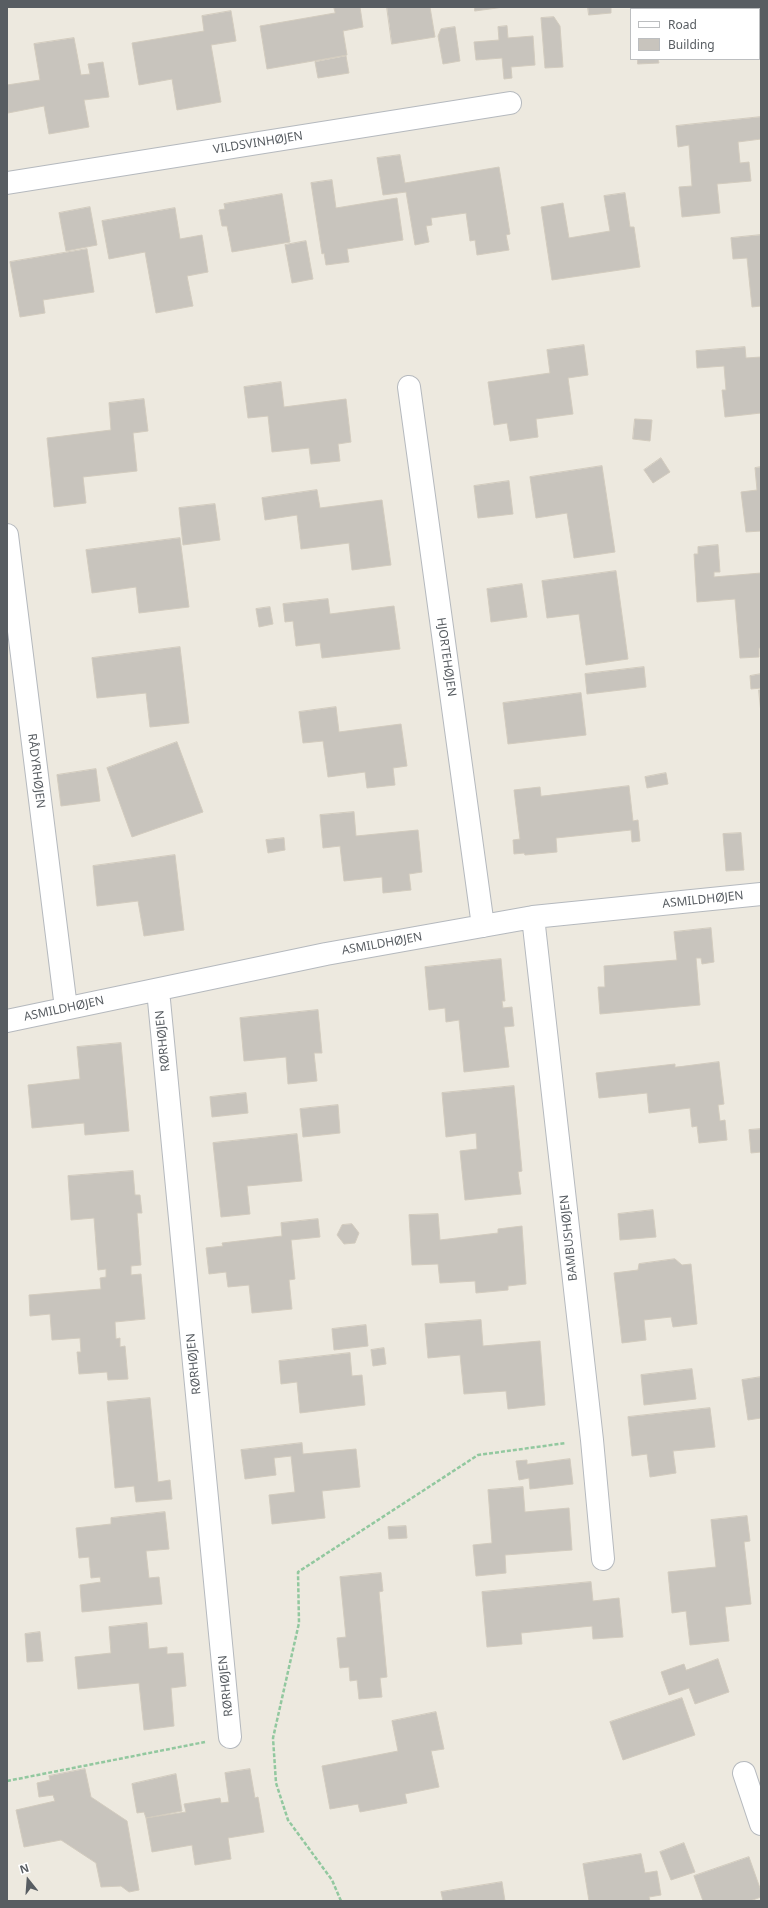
<!DOCTYPE html>
<meta charset="utf-8">
<style>
body{margin:0}
#map{position:relative;width:768px;height:1908px;overflow:hidden;background:#ede9df;font-family:"Noto Sans",sans-serif}
canvas{display:block}
.frame{position:absolute;inset:0;border:8px solid #585d62;pointer-events:none}
.legend{position:absolute;left:630px;top:8px;width:130px;height:52px;box-sizing:border-box;background:#fff;border:1px solid #bcbec0;margin:0;padding:5px 7px;list-style:none;font-size:12px;color:#585d62}
.legend li{display:flex;align-items:center;gap:8px;height:20px}
.legend b{width:20px;border:1px solid #bcbec0}
.north{position:absolute;left:8px;top:1860px;width:40px;height:40px;-webkit-text-stroke:3px #fff;paint-order:stroke;rotate:343deg;font-size:11px;font-weight:700;line-height:16px;text-align:center;color:#585d62}
.north::after{content:'';display:block;margin:auto;width:14px;height:18px;background:#585d62;clip-path:polygon(50% 0,100% 100%,50% 72%,0 100%)}
</style>
<div id="map">
<canvas width="768" height="1908"></canvas>
<div class="frame"></div>
<ul class="legend">
<li><b style="height:5px;background:#fff"></b>Road</li>
<li><b style="height:11px;background:#c8c4bd"></b>Building</li>
</ul>
<div class="north">N</div>
</div>
<script>
const ctx = document.querySelector('canvas').getContext('2d');
ctx.lineJoin = 'round';
function paint(path, color) {
  ctx.fillStyle = color;
  ctx.fill(path, 'evenodd');
}
function stroke(path, color, width, dash) {
  ctx.strokeStyle = color;
  ctx.lineWidth = width;
  ctx.lineCap = dash ? 'butt' : 'round';
  ctx.setLineDash(dash || []);
  ctx.stroke(path);
}
function label(font, color, halo, rows, align = 'center') {
  ctx.font = font + ' "Noto Sans",sans-serif';
  ctx.lineWidth = 3;
  ctx.setLineDash([]);
  ctx.textBaseline = 'middle';
  ctx.strokeStyle = halo;
  ctx.fillStyle = color;
  for (const [text, x, y, turn = 0] of rows) {
    ctx.save();
    ctx.translate(x, y);
    ctx.rotate((+turn || 0) * Math.PI / 180);
    ctx.textAlign = isNaN(turn) ? turn : align;
    if (halo) ctx.strokeText(text, 0, 0);
    ctx.fillText(text, 0, 0);
    ctx.restore();
  }
}
const building = new Path2D(`
 M334 7H360L363 27 343 31 347 55 267 69 260 26 335 13Z
 M387 7H430L435 37 392 44Z
 M475 7H504L475 11Z
 M588 7H611V13L589 15Z
 M231 11 236 41 211 45 221 102 177 110 172 79 139 85 132 43 204 31 202 16Z
 M554 17 560 26 563 67 545 68 541 18Z
 M507 26 508 38 533 36 535 65 511 67 512 78 504 79 502 58 476 60 474 42 499 40 498 27Z
 M455 27 460 61 443 64 438 36 441 29Z
 M74 38 81 75 90 74 88 64 103 62 109 97 84 100 89 127 49 134 44 106 8 113 7 85 40 80 34 44Z
 M346 56 349 73 318 78 315 62Z
 M638 59H658L659 63 638 64Z
 M761 117V139L738 142 740 163 749 162 751 181 717 184 720 213 682 217 679 187 692 186 689 145 678 147 676 126Z
 M400 155 405 183 499 167 510 234 506 235 509 250 477 255 475 240 470 241 466 213 431 218 432 225 426 226 429 242 415 245 406 192 383 195 377 158Z
 M332 180 336 208 397 198 403 240 347 249 349 262 326 265 324 253 322 254 311 183Z
 M625 193 630 227H634L640 267 552 280 541 207 563 203 569 238 610 231 604 196Z
 M282 194 290 242 232 252 227 226H222L219 210 225 209 224 204Z
 M90 207 97 245 66 251 59 213Z
 M175 208 180 239 202 235 208 272 187 276 193 306 156 313 145 252 109 259 102 221Z
 M761 235V306L752 307 747 258 733 259 731 238Z
 M306 241 313 279 292 283 285 245Z
 M87 249 94 292 43 300 45 313 20 317 10 262Z
 M584 345 588 375 568 378 573 414 536 419 538 437 510 441 507 423 494 425 488 382 550 373 547 350Z
 M745 347 746 358 761 357V413L725 417 722 390H726L724 366 697 368 696 351Z
 M281 382 284 407 346 399 351 442 338 444 340 461 311 464 309 448 272 452 268 416 248 418 244 387Z
 M144 399 148 431 133 433 137 471 83 477 86 503 54 507 47 438 111 430 109 403Z
 M635 419 652 420 650 441 633 439Z
 M661 458 670 472 653 483 644 470Z
 M602 466 615 552 574 558 567 513 536 518 530 477Z
 M761 467V531L746 532 741 492 757 490 755 468Z
 M509 481 513 514 478 518 474 486Z
 M317 490 320 508 382 500 391 565 352 570 349 543 301 549 297 515 265 520 262 498Z
 M215 504 220 540 183 545 179 508Z
 M180 538 189 607 139 613 136 587 92 593 86 550Z
 M718 545 720 572H714V577L761 573V648H759V657L740 658 735 599 697 602 694 554H698V547Z
 M616 571 628 659 586 665 579 614 547 618 542 581Z
 M522 584 527 617 491 622 487 589Z
 M328 599 330 614 394 606 400 649 322 658 320 643 296 646 293 621 285 622 283 604Z
 M270 607 273 624 259 627 256 609Z
 M180 647 189 723 150 727 146 693 97 698 92 658Z
 M644 667 646 687 587 694 585 674Z
 M761 674V688L751 689 750 676Z
 M759 690H761V713Z
 M581 693 586 735 508 744 503 703Z
 M336 707 339 732 401 724 407 766 393 768 395 785 367 788 365 772 328 777 323 741 303 743 299 712Z
 M177 742 203 812 132 837 107 768Z
 M96 769 100 801 61 806 57 775Z
 M666 773 668 784 647 788 645 777Z
 M629 786 633 821 638 820 640 841 632 842 631 830 556 838 557 852 525 855 524 853 514 854 513 840 520 839 514 790 540 787 541 796Z
 M354 812 356 836 418 830 422 872 409 874 411 890 383 893 382 877 344 881 340 846 323 848 320 815Z
 M741 833 744 870 726 871 723 834Z
 M284 838 285 850 268 853 266 840Z
 M175 855 184 930 144 936 138 901 97 906 93 866Z
 M711 928 714 962 702 964 701 958H696L700 1005 600 1014 598 987H605L604 966 677 960 674 932Z
 M501 959 505 1001H502L503 1008 512 1007 514 1026 504 1027 509 1067 464 1072 459 1020 446 1022 445 1008 429 1010 425 967Z
 M318 1010 322 1053H314L317 1081 288 1084 286 1057 244 1061 240 1018Z
 M121 1043 129 1131 85 1135 84 1123 32 1128 28 1085 80 1079 77 1047Z
 M719 1062 724 1104 718 1105 720 1121 725 1120 727 1140 699 1143 697 1126 692 1127 690 1108 649 1113 647 1093 599 1098 596 1073 675 1064V1067Z
 M514 1086 522 1171 518 1172 521 1194 465 1200 460 1151 477 1149 476 1133 446 1137 442 1093Z
 M246 1093 248 1113 212 1117 210 1097Z
 M338 1105 340 1133 303 1137 300 1109Z
 M761 1129V1152L751 1153 749 1130Z
 M297 1134 302 1181 247 1186 250 1214 221 1217 213 1143Z
 M133 1171 135 1195H140L142 1213H137L141 1265 131 1266V1275L141 1274 145 1319 115 1322 116 1339 120 1338V1347L125 1346 128 1379 108 1380 107 1372 79 1374 77 1352H81L80 1338 52 1340 50 1314 30 1316 29 1295 101 1289 100 1278 106 1277V1269L98 1270 94 1218 71 1220 68 1176Z
 M653 1210 656 1237 620 1240 618 1214Z
 M438 1214 440 1240 498 1233V1229L522 1226 526 1284 508 1286V1290L476 1293 475 1281 440 1283 438 1264 412 1265 409 1215Z
 M318 1219 320 1237 291 1240 295 1279 289 1280 292 1309 252 1313 249 1285 228 1287 226 1272 209 1274 206 1248 223 1246 222 1243 282 1236 281 1223Z
 M352 1224 359 1233 355 1243 344 1244 337 1235 342 1225Z
 M675 1259 682 1265 691 1264 697 1324 673 1327 671 1317 644 1320 646 1340 622 1343 614 1273 638 1270 639 1264Z
 M481 1320 483 1346 540 1341 545 1405 508 1409 506 1391 464 1394 460 1355 428 1358 425 1324Z
 M366 1325 368 1346 334 1350 332 1329Z
 M384 1348 386 1364 373 1366 371 1350Z
 M350 1353 352 1376 362 1375 365 1405 300 1413 297 1382 281 1384 279 1361Z
 M692 1369 696 1399 644 1405 641 1375Z
 M761 1377V1418L748 1420 742 1380Z
 M150 1398 158 1482 170 1480 172 1499 136 1502 134 1486 115 1488 107 1402Z
 M710 1408 715 1447 673 1451 676 1473 650 1477 647 1454 632 1456 628 1417Z
 M302 1443 303 1454 356 1449 360 1487 322 1491 325 1518 272 1524 269 1495 295 1492 291 1456 274 1458 276 1475 245 1479 241 1450Z
 M570 1459 573 1484 530 1489 529 1478 519 1480 516 1461 527 1460V1464Z
 M523 1487 525 1512 569 1508 572 1550 505 1555 506 1573 476 1576 473 1545 492 1543 488 1490Z
 M165 1512 169 1549 146 1551 149 1578 159 1577 162 1604 82 1612 80 1585 101 1582 100 1577 91 1578 89 1557 79 1558 76 1528 111 1524V1518Z
 M747 1516 750 1541 744 1542 751 1604 725 1607 729 1641 690 1645 686 1611 672 1613 668 1572 716 1567 711 1520Z
 M406 1526 407 1538 389 1539 388 1527Z
 M381 1573 383 1591 379 1592 387 1677 380 1678 382 1697 359 1699 357 1680 350 1681 349 1667 340 1668 337 1638 346 1637 340 1577Z
 M591 1582 593 1601 619 1598 623 1637 593 1639 592 1626 521 1633 522 1644 487 1647 482 1592Z
 M147 1623 149 1649 167 1647V1654L183 1653 186 1686 171 1688 174 1726 144 1730 139 1683 78 1689 75 1657 111 1653 109 1627Z
 M40 1632 43 1661 27 1662 25 1634Z
 M718 1659 729 1692 695 1704 689 1688 669 1695 661 1672 684 1664 686 1670Z
 M682 1698 695 1735 623 1760 610 1722Z
 M436 1712 444 1749 431 1751 439 1787 405 1794 407 1803 360 1812 358 1804 330 1809 322 1766 398 1751 392 1721Z
 M85 1769 91 1797 127 1821 139 1890 129 1892 121 1886 101 1887 96 1863 61 1840 24 1847 16 1810 55 1801 53 1795 39 1797 37 1783 50 1780 49 1776Z
 M250 1769 255 1798 258 1797 264 1832 228 1838 231 1859 195 1865 192 1845 152 1852 146 1818 186 1812 184 1804 220 1798 221 1803 229 1802 225 1773Z
 M176 1774 182 1811 146 1818 144 1812 137 1813 132 1784Z
 M684 1843 695 1872 671 1880 660 1852Z
 M641 1854 645 1873 657 1871 661 1895 649 1897 650 1901H589L583 1864Z
 M749 1857 761 1891V1897L750 1901H703L694 1876Z
 M502 1882 505 1901H443L441 1892Z`);
paint(building, '#c8c4bd');
stroke(building, '#d2cbbe', 1);
const street = new Path2D(`
 M7 183 510 103
 M409 387 483 926
 M7 535 66 1008
 M533 917 592 1440 603 1559
 M158 990 230 1737
 M7 1021 326 954 533 917 761 894
 M744 1773 761 1824`);
stroke(street, '#b5b9be', 24);
stroke(new Path2D(`
 M7 1781 205 1742
 M341 1901 332 1880 288 1820 276 1783 273 1738 299 1623 298 1572 478 1455 566 1443`), '#92c89f', 2.5, [4, 2]);
stroke(street, '#fff', 22);
label('12px', '#585d62', '#fff', [
 ["VILDSVINHØJEN",258,143,-9],
 ["HJORTEHØJEN",446,657,82],
 ["RÅDYRHØJEN",36,771,83],
 ["ASMILDHØJEN",703,900,-6],
 ["ASMILDHØJEN",382,944,-10],
 ["ASMILDHØJEN",64,1009,-12],
 ["RØRHØJEN",163,1041,-96],
 ["BAMBUSHØJEN",569,1238,-96],
 ["RØRHØJEN",194,1364,-96],
 ["RØRHØJEN",226,1686,-96]
]);
</script>
